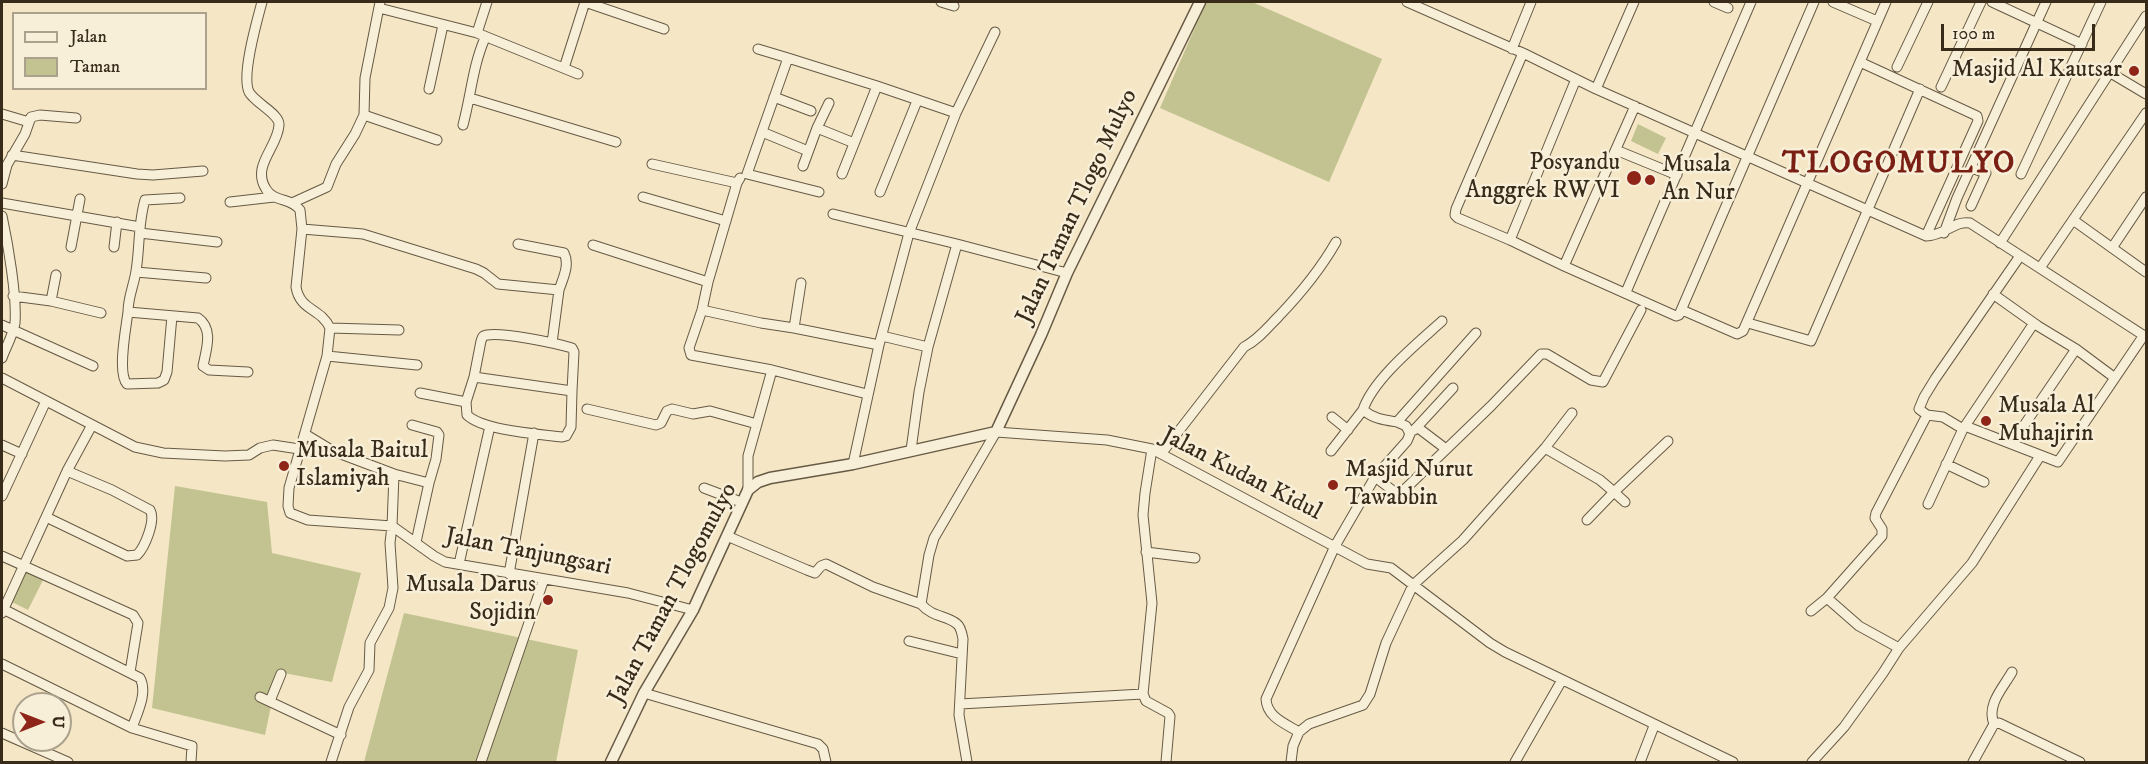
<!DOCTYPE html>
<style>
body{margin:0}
#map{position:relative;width:2148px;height:764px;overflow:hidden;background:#f5e6c5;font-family:"IM FELL DW Pica",serif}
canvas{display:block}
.frame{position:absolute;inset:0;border:3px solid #382b1a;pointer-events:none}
.legend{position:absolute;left:12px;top:12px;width:195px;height:78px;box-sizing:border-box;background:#f8efd9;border:2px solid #aba18d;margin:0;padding:8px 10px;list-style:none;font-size:18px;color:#382b1a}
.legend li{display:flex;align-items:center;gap:12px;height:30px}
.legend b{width:30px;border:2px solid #aba18d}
.north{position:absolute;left:12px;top:692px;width:60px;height:60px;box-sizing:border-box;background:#f8efd9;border:2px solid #aba18d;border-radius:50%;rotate:90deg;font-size:16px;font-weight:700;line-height:24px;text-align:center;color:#382b1a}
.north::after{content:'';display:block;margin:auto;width:21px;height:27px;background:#8f2418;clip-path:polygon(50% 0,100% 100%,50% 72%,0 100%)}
.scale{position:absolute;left:1941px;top:24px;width:154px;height:27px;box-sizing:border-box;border:3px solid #382b1a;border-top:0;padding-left:8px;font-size:18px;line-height:21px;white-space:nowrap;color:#382b1a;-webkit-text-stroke:4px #f8efd9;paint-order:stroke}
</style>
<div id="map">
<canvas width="2148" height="764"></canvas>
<div class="frame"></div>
<ul class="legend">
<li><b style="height:8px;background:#f8efd9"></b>Jalan</li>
<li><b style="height:16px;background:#c2c390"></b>Taman</li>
</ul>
<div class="north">U</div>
<div class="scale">100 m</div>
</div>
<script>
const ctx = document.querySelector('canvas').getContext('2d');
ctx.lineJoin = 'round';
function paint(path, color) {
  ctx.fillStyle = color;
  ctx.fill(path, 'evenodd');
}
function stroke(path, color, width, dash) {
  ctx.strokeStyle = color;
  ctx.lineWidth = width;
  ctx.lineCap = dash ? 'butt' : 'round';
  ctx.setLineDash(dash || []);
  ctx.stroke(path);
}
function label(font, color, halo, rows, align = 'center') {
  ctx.font = font + ' "IM FELL DW Pica",serif';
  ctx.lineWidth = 5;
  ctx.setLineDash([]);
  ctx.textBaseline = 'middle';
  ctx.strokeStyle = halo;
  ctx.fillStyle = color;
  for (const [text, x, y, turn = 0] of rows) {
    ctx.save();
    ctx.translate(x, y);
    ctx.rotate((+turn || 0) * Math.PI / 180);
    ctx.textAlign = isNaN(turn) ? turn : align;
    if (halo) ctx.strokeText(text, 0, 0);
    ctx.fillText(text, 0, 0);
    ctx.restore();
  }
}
paint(new Path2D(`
 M1206 2H1252L1382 59 1329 182 1160 108Z
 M1638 124 1666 138 1658 154 1631 141Z
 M175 486 267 502 272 553 361 573 332 682 278 672 265 735 152 708Z
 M25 571 43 580 28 610 10 601Z
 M404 613 578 650 556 762H364Z`), '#c2c390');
const minor = new Path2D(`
 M262 2C257 21 241 75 249 92 255 103 280 114 279 125 278 147 251 166 266 189 273 202 292 198 300 210L302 229 296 287C300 311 321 308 330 328L327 356 289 488 288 506 290 513 308 520 392 526 390 543 393 588 389 608 370 643 369 670 349 707 331 762
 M585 2 664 29
 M941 2 954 6
 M1407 2 1523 53 1596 89 1926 236C1944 236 1955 220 1970 223L2146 337
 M1714 2 1728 8
 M1833 2 1877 21
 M1992 2 2082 44
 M379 8 477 33 578 74
 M477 33 487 2
 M758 49 788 58
 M1512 49 1531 2
 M1523 53 1456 209 1455 215 1458 218 1510 240 1564 266 1635 106
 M1860 62 1977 116 1978 121 1926 236
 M1897 67 1928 2
 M564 68 585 2
 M2109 72 2146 94
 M1941 87 1981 2
 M429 89 443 25
 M1596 89 1634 2
 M774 97 811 111
 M470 98 616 142
 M956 113 995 32
 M2 114 29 122
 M364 115 437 140
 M463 125C471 95 473 65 485 38
 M817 128 854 143
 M762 132 808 151
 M1616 150 1677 175
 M12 155 137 174 153 175 203 171
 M652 164 737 183 740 178
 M803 166 817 128 829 103
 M842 174 877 86 956 113 909 233 879 345 853 464
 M2021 174 2101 2
 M2 184 7 165 25 134 31 117 40 115 76 118
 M819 192 747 174 788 58 877 86
 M880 192 917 101
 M643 197 726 221
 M180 198 145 200C138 223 140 247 136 271 134 285 128 297 128 312L198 318C214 329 206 350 203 366L209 370 248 372
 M230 202 274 197
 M2 203 140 227
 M292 203 327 187 336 164 355 134 364 115 365 78 380 2
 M1971 206 1986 173 1971 168
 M833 214 957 244 1067 273
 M2 216C8 244 17 296 15 323 13 335 6 347 2 358
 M2073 220 2146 272
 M302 229 363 234 476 269 484 273 498 284 559 290 552 343
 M140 233 217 242
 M1944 233 1957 198 2046 2
 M1510 240 1576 79
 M2000 243 2146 16
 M518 244 564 253C570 265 563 278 559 290
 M593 245 708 282 702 310 689 348 691 355 772 370 867 394
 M71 247 80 199
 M114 247 117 222
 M2112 248 2146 197
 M1564 266 1676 316 1679 315 1814 2
 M2040 268 2146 113
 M136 272 206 278
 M708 282 737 183
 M801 283 794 328 879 345
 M1626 292 1751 2
 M1993 294 2038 326 2076 349 2115 378
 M13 296 51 301 101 313
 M51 301 56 275
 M702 310 761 323 794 328
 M1682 310 1737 334 1743 331 1886 2
 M128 312C126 328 117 373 127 384L158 383 164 380 167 372 172 316
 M1748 323 1811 341 1920 89
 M2 325 93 366
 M330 328 399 330
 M882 336 928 347
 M327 356 417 365
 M474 377 481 341C483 336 482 336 487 335 503 332 555 343 572 348L574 352 572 391 474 377 466 402 467 415C484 431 539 434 562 437L566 436 571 427 572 391
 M2 378 135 447 163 453 225 456 249 455 260 448 273 445 299 449
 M420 393 466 402
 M587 409 656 425 661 423 667 411 672 409 693 414 710 411 757 424
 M1332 417 1348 430
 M1397 422C1384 420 1374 419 1363 410 1373 379 1418 343 1442 321
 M412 425 437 432 439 435 436 459 429 483
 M1965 426 2058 462 2144 335
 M1417 427 1453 388
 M1963 429 1943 417 1927 415 1919 409 1924 397 1935 379 2020 256
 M1414 430 1417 427 1446 449
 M305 434 333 451 394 474 392 526 434 556 445 562 628 593 693 610
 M2012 443 2076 349
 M2 445 22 454
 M1545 448 1600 480 1614 492 1668 441
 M1152 449 1145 493 1143 515 1152 603 1143 694 1146 701 1168 713 1170 716 1166 762
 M911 450 919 392 928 347 957 244
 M1331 451 1363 410
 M1161 454 1244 347C1259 339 1268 327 1279 316 1301 293 1320 270 1336 242
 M1946 464 1984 482
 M394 474 429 483 416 542
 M1375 477 1396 493 1403 491 1491 406 1541 354H1547L1591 380 1603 382 1641 310
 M704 488 741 502
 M748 490V456L772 370
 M2 496 46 401
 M1928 504 1963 429 2034 323
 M46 517 127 556 137 555C145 547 156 520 150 510L112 490 67 471
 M1587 520 1614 492 1625 502
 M727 536 807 570 815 573 821 566 826 564 873 587 921 604
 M1146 552 1195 558
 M2 556 133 615 138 623 130 672
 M459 564 490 426
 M509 574 534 433
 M1827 598 1859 626 1899 648
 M3 609 140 678C148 693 137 713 132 728
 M1811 611 1827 598 1882 536V529L1875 518 1876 513 1927 415
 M2 613 67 471 92 425
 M909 641 962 654
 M2 664 132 728 192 746 191 762
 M644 693 818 744 823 749 826 762
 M260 697 341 735
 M270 701 281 674
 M960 704 1143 694
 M1994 724C1986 705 2003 688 2012 672
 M1299 732C1284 723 1267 717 1266 699L1335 546 1375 477 1407 441 1410 434 1406 426 1397 422 1476 333
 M2 733 68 762
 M481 762 544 579
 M967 762 959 715 963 639C962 634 961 627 957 624 947 615 933 618 921 604L929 555 934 538 996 432 1107 440 1152 449 1367 564 1391 568 1490 643 1505 652 1733 762
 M1291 762 1293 746 1299 732 1309 724 1363 705 1370 694 1386 643 1413 585 1463 540 1545 448 1572 413
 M1515 762 1562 680
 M1640 762 1654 726
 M1812 762 1844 727 1883 673 1899 648 1972 563 2040 456
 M1973 762 1994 724 1999 723 2080 762`);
const tertiary = new Path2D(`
 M611 762 644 693 693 610 748 490 758 482 770 478 853 464 996 432 1041 335 1067 273 1200 2`);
stroke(minor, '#675a45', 11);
stroke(tertiary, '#675a45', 13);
stroke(minor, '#f8efd9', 9);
stroke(tertiary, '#f8efd9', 10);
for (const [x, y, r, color] of [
 [2134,71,6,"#8f2418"],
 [1634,178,8,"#8f2418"],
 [1650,180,6,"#8f2418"],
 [1986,421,6,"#8f2418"],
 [284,466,6,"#8f2418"],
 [1333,485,6,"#8f2418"],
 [548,600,6,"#8f2418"]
]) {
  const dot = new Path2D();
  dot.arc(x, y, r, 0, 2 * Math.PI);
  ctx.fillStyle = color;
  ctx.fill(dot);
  stroke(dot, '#f8efd9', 2);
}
label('24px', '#382b1a', '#f8efd9', [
 ["Masjid Al Kautsar",2122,71,"right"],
 ["Posyandu",1620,164,"right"],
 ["Anggrek RW VI",1620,192,"right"],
 ["Musala",1662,166],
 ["An Nur",1662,194],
 ["Musala Al",1998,407],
 ["Muhajirin",1998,435],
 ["Musala Baitul",296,452],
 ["Islamiyah",296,480],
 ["Masjid Nurut",1345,471],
 ["Tawabbin",1345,499],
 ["Musala Darus",536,586,"right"],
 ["Sojidin",536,614,"right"]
], 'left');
label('24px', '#382b1a', '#f8efd9', [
 ["Jalan Taman Tlogo Mulyo",1078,207,-65],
 ["Jalan Kudan Kidul",1241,475,27],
 ["Jalan Tanjungsari",528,553,11],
 ["Jalan Taman Tlogomulyo",674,594,-62]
]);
ctx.letterSpacing = '1.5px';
label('bold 30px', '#7a1f14', '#f8efd9', [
 ["TLOGOMULYO",1899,166]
]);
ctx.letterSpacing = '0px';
</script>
